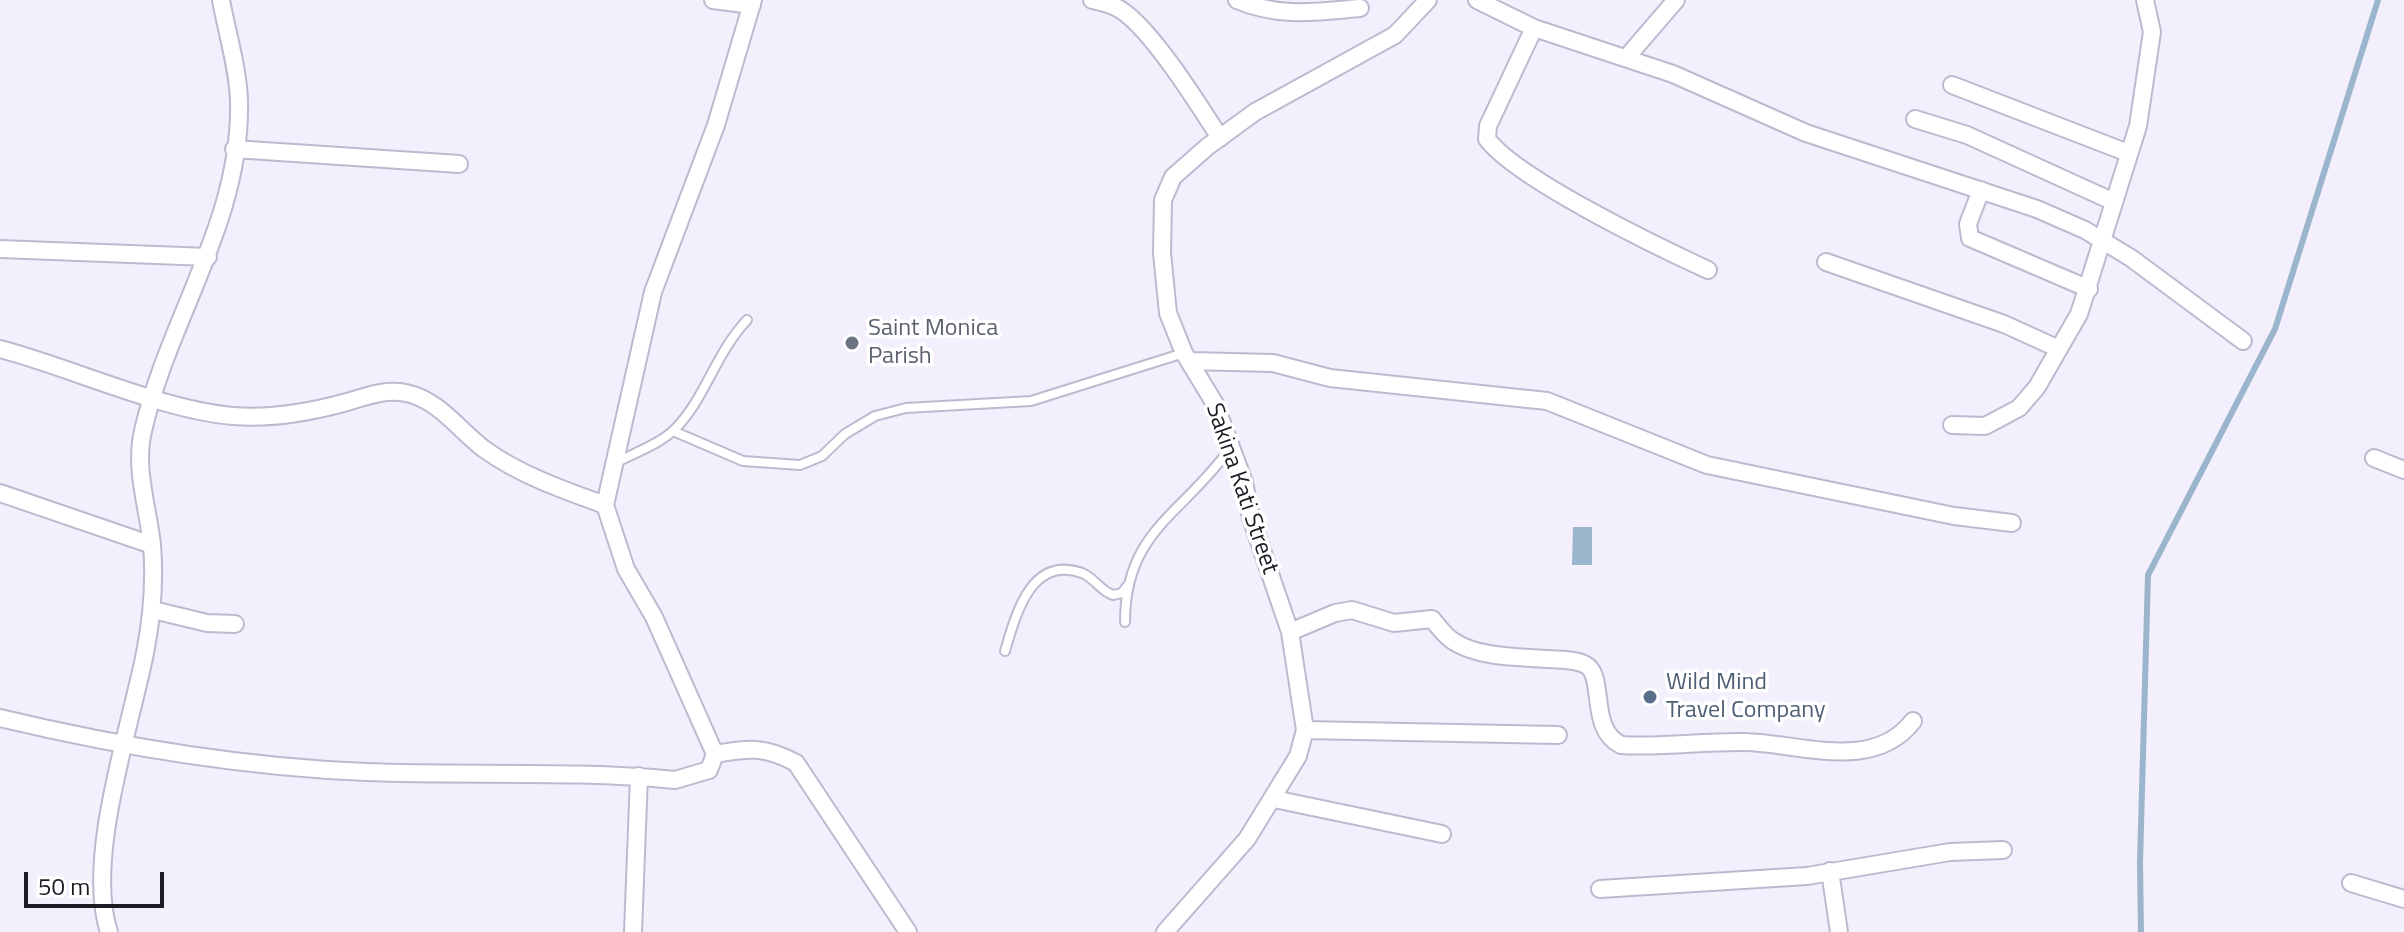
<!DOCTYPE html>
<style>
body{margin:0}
#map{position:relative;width:2404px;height:932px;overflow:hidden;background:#f3effd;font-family:"Titillium Web",sans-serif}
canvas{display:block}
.scale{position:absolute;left:24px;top:872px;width:140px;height:36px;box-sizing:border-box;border:4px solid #1e1b24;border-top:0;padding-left:10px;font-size:24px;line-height:28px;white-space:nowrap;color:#1e1b24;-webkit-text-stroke:6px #fff;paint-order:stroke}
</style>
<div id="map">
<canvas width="2404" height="932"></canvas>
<div class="scale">50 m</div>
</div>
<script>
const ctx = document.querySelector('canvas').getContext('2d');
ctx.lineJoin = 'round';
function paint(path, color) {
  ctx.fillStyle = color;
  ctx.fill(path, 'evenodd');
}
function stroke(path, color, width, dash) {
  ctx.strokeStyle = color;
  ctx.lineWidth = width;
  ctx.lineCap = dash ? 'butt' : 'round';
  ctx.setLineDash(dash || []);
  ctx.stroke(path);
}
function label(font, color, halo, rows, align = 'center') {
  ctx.font = font + ' "Titillium Web",sans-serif';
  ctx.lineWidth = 7;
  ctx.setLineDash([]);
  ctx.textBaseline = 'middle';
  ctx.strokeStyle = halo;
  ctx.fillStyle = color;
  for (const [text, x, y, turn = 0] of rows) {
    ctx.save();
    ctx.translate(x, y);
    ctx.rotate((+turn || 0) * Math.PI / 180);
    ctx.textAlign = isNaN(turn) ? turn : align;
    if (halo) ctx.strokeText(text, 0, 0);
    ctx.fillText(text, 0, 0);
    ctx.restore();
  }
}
paint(new Path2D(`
 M1573 527H1592V565H1572Z`), '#9ab5cc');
stroke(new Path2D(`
 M2141 932 2140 862 2148 575 2275 329 2378 0`), '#9ab5cc', 6);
const service = new Path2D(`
 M673 431 743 461 800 465 822 456 845 434 875 416 906 408 1031 401 1184 353
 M615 463C634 453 660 444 675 429 705 399 715 354 747 320
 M1125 622C1125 530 1184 514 1231 447
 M1005 651C1016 614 1031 555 1082 573 1095 578 1100 591 1113 595L1122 593 1128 585`);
const minor = new Path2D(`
 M713 0 752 5
 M1092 0C1102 2 1113 5 1121 10 1152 30 1199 105 1220 138
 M1237 0C1280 18 1316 12 1360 8
 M1477 0 1534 28 1673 74 1806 133 2037 209 2085 230 2131 258 2243 341
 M1534 28 1488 126 1487 139C1517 179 1658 247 1708 270
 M1627 57 1676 0
 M1952 85 2128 153
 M1915 119 1967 135 2112 201
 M234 149 459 164
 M1981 190 1968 224 1970 238 2089 289
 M0 249 208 257
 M1826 262 2004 324 2059 349
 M0 349C72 368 162 410 233 416 270 419 311 412 347 402 367 396 384 389 406 393 439 400 458 429 484 449 520 475 563 490 605 505
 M1190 361 1273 363 1330 378 1547 401 1707 465 1954 516 2012 523
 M1952 425 1985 426 2019 408 2037 387 2079 314 2138 126 2152 32 2145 0
 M2374 458 2404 470
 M0 493 152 545
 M153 610 207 623 235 624
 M1290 632 1335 613 1352 610 1394 623 1432 619C1438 626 1445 636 1453 641 1478 658 1521 657 1549 659 1560 660 1575 659 1586 665 1606 677 1588 729 1621 745 1662 748 1704 741 1745 742 1799 743 1873 773 1913 721
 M0 718C121 747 241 767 366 772 469 776 572 770 675 780L709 770 715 754 654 617 626 569 605 505 653 292 716 125 753 0
 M1305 730 1558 735
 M715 754C749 748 765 746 796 763L908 932
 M1274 799 1442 834
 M1830 871 1839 932
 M2351 883 2404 899
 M1600 889 1807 876 1950 852 2003 850
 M109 932C85 859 130 729 145 653 152 617 155 581 152 545 148 507 134 469 143 431 168 319 242 221 239 101 238 68 227 33 221 0
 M633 932 639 776
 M1165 932 1247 839 1298 756 1305 730 1290 632 1251 518 1244 482 1215 404 1184 353 1168 313 1162 253 1163 200 1173 177 1207 147 1255 112 1395 35 1428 0`);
stroke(service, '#bfb9d0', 12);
stroke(minor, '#bfb9d0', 20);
stroke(service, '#fff', 8);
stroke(minor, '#fff', 16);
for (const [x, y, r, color] of [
 [852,343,8,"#6b7280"],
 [1650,697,8,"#5c6f8a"]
]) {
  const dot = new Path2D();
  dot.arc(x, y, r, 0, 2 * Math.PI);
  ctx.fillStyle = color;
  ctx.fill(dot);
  stroke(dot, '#fff', 3);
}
label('24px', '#5b616d', '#fff', [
 ["Saint Monica",868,329],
 ["Parish",868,357]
], 'left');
label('24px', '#1e1b24', '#fff', [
 ["Sakina Kati Street",1241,489,71]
]);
label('24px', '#4e5e75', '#fff', [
 ["Wild Mind",1666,683],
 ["Travel Company",1666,711]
], 'left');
</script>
